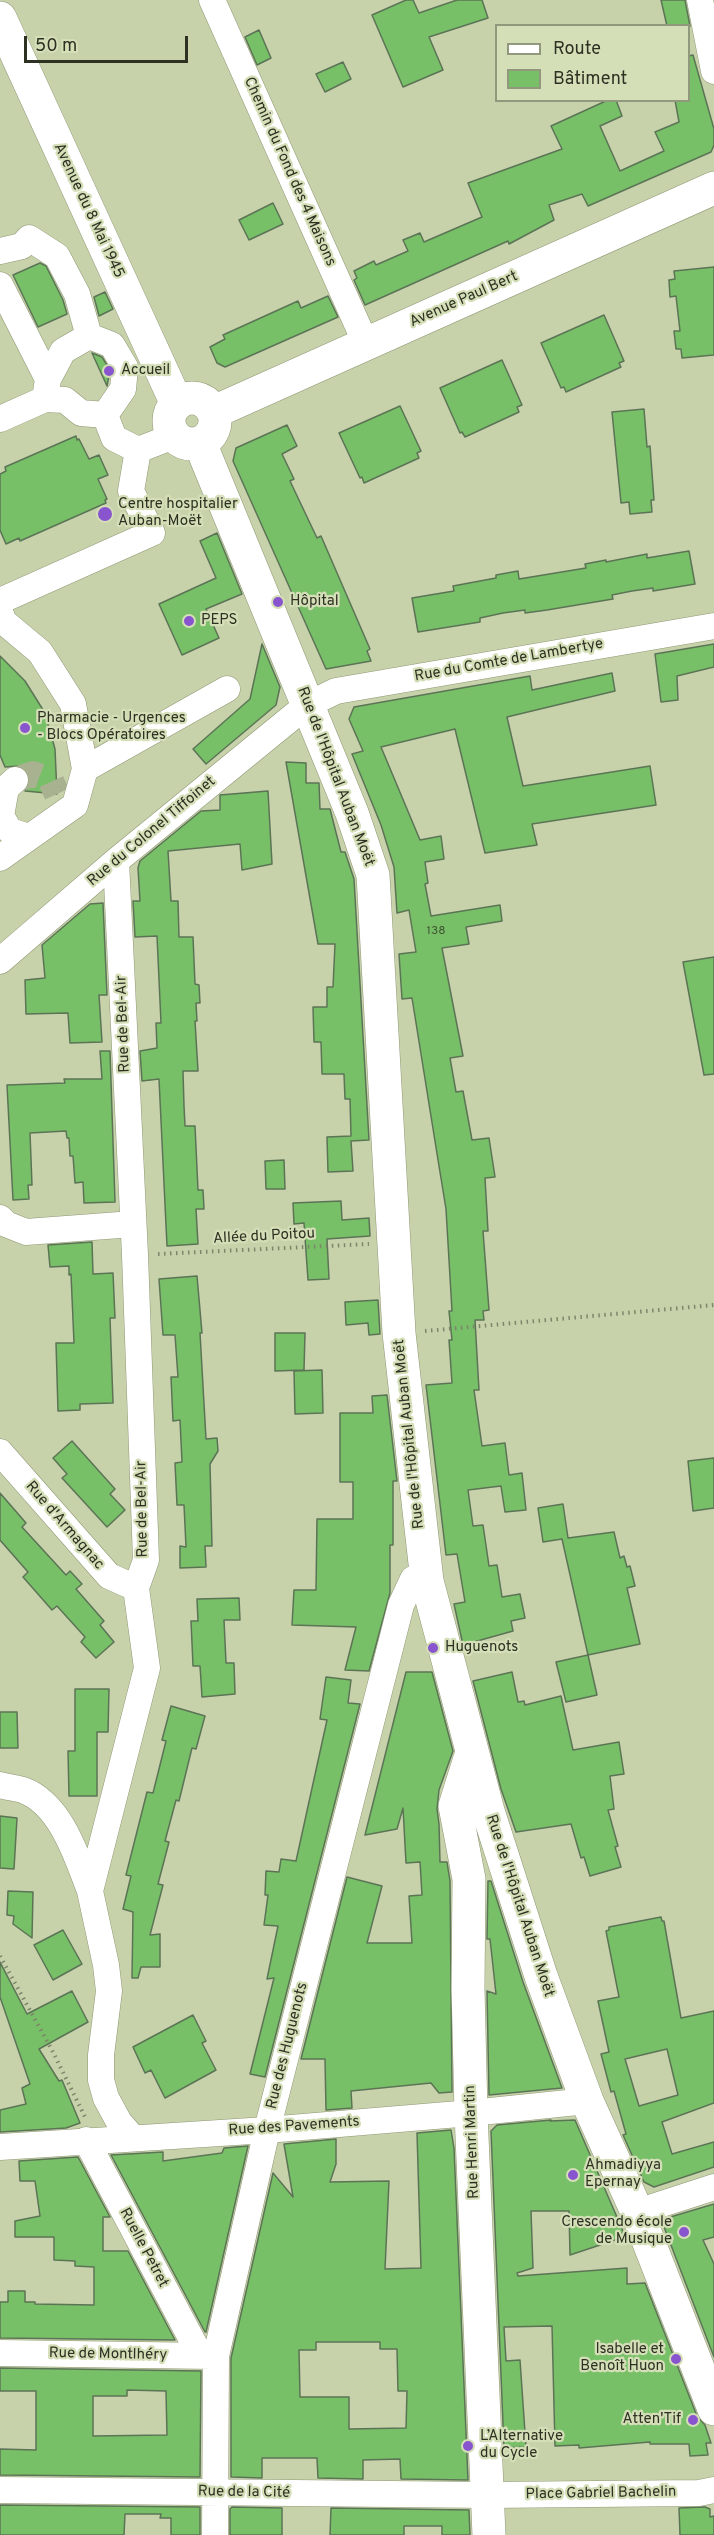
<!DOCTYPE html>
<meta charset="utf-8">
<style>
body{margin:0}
#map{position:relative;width:714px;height:2535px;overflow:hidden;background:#c7d2ab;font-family:Overpass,sans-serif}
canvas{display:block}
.legend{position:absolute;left:495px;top:24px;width:195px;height:78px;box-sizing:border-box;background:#d4dfb8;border:2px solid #91997c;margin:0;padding:8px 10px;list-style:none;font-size:18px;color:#2d3122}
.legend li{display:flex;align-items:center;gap:12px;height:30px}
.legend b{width:30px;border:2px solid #91997c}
.scale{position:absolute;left:24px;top:36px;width:164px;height:27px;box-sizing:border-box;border:3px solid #2d3122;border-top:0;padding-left:8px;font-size:18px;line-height:21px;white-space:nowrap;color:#2d3122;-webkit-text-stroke:4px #d4dfb8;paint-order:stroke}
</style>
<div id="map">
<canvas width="714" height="2535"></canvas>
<ul class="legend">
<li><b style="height:8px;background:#fff"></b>Route</li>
<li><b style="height:16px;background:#77c067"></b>Bâtiment</li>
</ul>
<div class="scale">50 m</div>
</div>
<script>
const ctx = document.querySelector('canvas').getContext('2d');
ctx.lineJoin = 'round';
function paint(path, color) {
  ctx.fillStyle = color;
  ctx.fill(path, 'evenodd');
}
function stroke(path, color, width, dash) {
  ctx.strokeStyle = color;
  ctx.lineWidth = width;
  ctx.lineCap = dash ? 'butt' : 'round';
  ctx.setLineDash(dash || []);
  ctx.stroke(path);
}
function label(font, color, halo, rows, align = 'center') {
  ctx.font = font + ' Overpass,sans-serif';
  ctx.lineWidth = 4.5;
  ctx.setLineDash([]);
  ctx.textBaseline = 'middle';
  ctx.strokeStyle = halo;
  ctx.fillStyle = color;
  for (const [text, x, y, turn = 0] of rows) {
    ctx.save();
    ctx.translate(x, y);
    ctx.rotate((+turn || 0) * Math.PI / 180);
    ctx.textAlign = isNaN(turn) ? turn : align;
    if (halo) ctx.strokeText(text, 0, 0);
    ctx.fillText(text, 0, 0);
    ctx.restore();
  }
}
const building = new Path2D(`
 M406 0H413L419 13 457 0H482L488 18 429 37 443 70 403 87 372 15Z
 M661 0H685L690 26H667Z
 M259 30 271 58 257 65 245 37Z
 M693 55 714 129V145L711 152 588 206 582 194 549 205 554 220 509 244 508 241 365 305 354 280 357 278 354 271 374 261 376 265 408 251 403 240 420 233 424 242 482 217 468 183 562 149 551 126 608 100H616L622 116 600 126 620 171 664 151 655 132 679 122 675 100H688V56Z
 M343 62 351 79 325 92 316 74Z
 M273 203 283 224 249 240 239 220Z
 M40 263 46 266 63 300 67 314 38 327 13 275Z
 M714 267V355L682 358 681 349H676L674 331H680L676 296 670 297 669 280 675 279 674 271Z
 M105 292 113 309 99 316 94 297Z
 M328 296 338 317 225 367 217 363 210 347 225 339 223 335 298 301 301 308Z
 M604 315 624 361 619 363 621 367 566 392 564 387 561 388 541 343Z
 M92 353 102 357 110 370 107 386Z
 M502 360 522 405 517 407 519 412 465 437 462 432 460 433 440 388Z
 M400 406 421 451 417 453 419 458 364 483 362 477 360 478 339 433Z
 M644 409 647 447 650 446 654 500H651L652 512 630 514 629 502 621 503 612 412Z
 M287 425 297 446 282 454 294 479 290 481 317 538 321 536 370 649 367 651 371 661 326 669 233 461 236 448Z
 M76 436 77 440 79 439 89 459 99 455 108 475 98 479 107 499 105 500 106 503 20 541 19 538 6 544 0 530V474L6 471 5 467Z
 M217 533 242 594 206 609 219 638 182 655 159 604 216 578 200 541Z
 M689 551 695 584 653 591V588L632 591 612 595 613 599 547 610 525 613V610L503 613 480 618V622L418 632 412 598 454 591 453 586 496 578V575L518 571 519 579 586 568 585 564 606 560V562L647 554V558Z
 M262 644 280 687 276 705 206 764 193 749 250 699Z
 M714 644V667L677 676 678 700 661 702 655 654Z
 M0 656 25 681 45 713 55 749 57 794 25 791 29 784 27 771 19 766 5 767 0 755Z
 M612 673 615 691 507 717 523 786 650 766 656 805 532 824 537 845 485 853 455 729 381 747 420 840 441 836 444 859 425 862 428 883 425 884 431 916 500 905 502 921 466 927 469 944 442 948 463 1056 450 1058 456 1092 463 1091 472 1140 489 1138 495 1177 485 1178 488 1231H483L489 1310 483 1311 484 1320H475L479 1390H474L482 1446 505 1443 509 1475 522 1473 526 1510 505 1512 501 1486 468 1490 473 1526 483 1525 489 1566 497 1565 502 1597 520 1594 525 1618 511 1621 513 1631 463 1645 454 1604 465 1602 457 1554 446 1555 426 1385 452 1383 449 1340H452L449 1311H452L446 1209 439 1166 412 998 402 999 399 954 416 952 409 910 397 913 394 867 381 825 352 754 363 751 349 719 354 707 530 676 532 690Z
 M286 762 306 763V783H319L320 809H330L341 852H345L354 879 369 1140 351 1141 353 1171 328 1172 327 1137 351 1136 350 1099H345L344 1074H322L321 1042H314L313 1007H327V987H333L335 944H318Z
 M268 791 272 864 242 870 240 844 168 851 171 901H178L179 937H193L195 984 199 985 200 1003H196L197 1021H195L198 1071H183L184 1106 185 1126H195L198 1190H203L204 1209H196L198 1244 167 1246 159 1079 142 1081 140 1051 157 1048 156 1023H161L157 936 135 937 133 901H140L138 868 140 861 201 811 220 810V795Z
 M103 903 107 995H99L102 1042 70 1043 68 1013 26 1014 25 980 45 978 42 945 90 904Z
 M714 957V1074L704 1075 683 962Z
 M100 1051H110L115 1202 84 1203 83 1182 75 1183 73 1156H70L69 1138H67L66 1131 30 1133 32 1185H28L29 1199 13 1200 7 1085 65 1083 64 1079H102Z
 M284 1160 285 1189H266L265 1161Z
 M341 1201 342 1220 369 1218 370 1236 327 1239 329 1279 308 1280 304 1223 294 1224 293 1203Z
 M92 1242 93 1274 113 1273 115 1318H110L113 1403 80 1404V1410L58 1411 56 1343H74L71 1274 69 1275V1266L50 1267 48 1245Z
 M197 1276 202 1333H200L206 1439 217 1438 218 1451 210 1464 212 1546H205L206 1567 180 1568V1546L186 1547 184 1505H177L175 1463 182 1462 180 1420 173 1421 171 1377H178L175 1335H163L159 1279Z
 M378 1300 380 1334 369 1335 368 1323 346 1325 345 1302Z
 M275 1333H305L304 1370 275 1371Z
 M322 1370 323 1413 295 1414 294 1371Z
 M387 1395 397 1481H393V1545H390V1593L369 1671 345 1670 356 1627 292 1625 294 1590H316L317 1519H353V1482H340V1413H373L372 1396Z
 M72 1441 115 1489 110 1494 125 1510 107 1527 62 1478 67 1474 53 1458Z
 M714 1458V1508L693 1511 688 1461Z
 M0 1493 26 1523 22 1527 66 1575 70 1571 82 1584 76 1589 104 1621 100 1625 114 1642 96 1658 81 1642 85 1637 57 1606 52 1610 23 1577 28 1572 0 1540Z
 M563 1504 568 1538 614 1532 620 1558 624 1556 627 1567 630 1566 635 1586 627 1588 640 1644 588 1655 562 1539 543 1542 538 1508Z
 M239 1598 240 1620H224L226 1663H234L235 1694 202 1697 200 1666H193L192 1643 191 1621H198L197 1599Z
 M588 1655 597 1695 566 1702 556 1662Z
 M406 1672H432L453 1751 439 1790 437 1809 439 1824 440 1862H447L450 1881 452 2092 439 2093 431 2083 351 2091 352 2108 326 2110 325 2059H301L347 1877 382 1886 367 1943H412L409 1896 422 1895 420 1862 406 1863 403 1808 397 1829 365 1835Z
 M512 1672 518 1702 524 1701 525 1705 561 1696 573 1750 619 1742 624 1774 610 1776 614 1809 608 1810 618 1846 615 1847 621 1867 590 1876 584 1857 581 1858 571 1824 516 1832 501 1789 473 1681Z
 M326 1677 351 1680 348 1703 360 1704 265 2077 250 2074 274 1978 267 1979 278 1926 264 1925 268 1895H265L266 1871 279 1872 281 1859 296 1861 327 1720 320 1719Z
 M75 1689H109L108 1732H97V1796H69L68 1751H75Z
 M171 1706 205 1716 196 1749 192 1748 179 1801 176 1800 165 1841 169 1842 158 1884 163 1885 150 1935 160 1934V1967H141L138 1978H132L133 1912 123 1909 131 1876 126 1875 147 1792 153 1793 166 1741 162 1740Z
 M0 1712H17L18 1748H0Z
 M0 1816 17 1818 14 1869 0 1868Z
 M488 1881H491L523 1982 562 2088 489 2095 487 1991 496 1994 490 1939H487Z
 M8 1891 33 1892 32 1938 13 1924 14 1916 7 1915Z
 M661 1917 662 1921H664L681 2018 714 2011V2103L662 2122 672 2154 714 2142V2167L654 2187 644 2182 623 2135 626 2134 614 2091 611 2092 601 2054 609 2052 598 2001 619 1997 606 1931 609 1930V1927ZM667 2049 678 2095 639 2106 625 2059Z
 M63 1930 82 1964 53 1980 34 1945Z
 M0 1962 27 2014 72 1991 88 2022 39 2049 59 2081 62 2080 80 2123 66 2128 0 2132V2110L26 2104 22 2088 30 2084 0 1997Z
 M193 2015 206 2041 202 2043 216 2070 165 2098 151 2070 145 2073 133 2047Z
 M551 2120 550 2121 575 2120 623 2231 621 2238 570 2255 569 2211H531L533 2268 517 2273 518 2276 627 2268V2284L645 2283 697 2416 705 2425 711 2443H706L708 2455 690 2456 689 2444H650V2442L579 2448V2445L555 2446 552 2326 504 2327 506 2361 520 2360 526 2447 504 2448 491 2131 497 2125Z
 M451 2130 454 2148 468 2480 401 2479 400 2459 363 2460V2479L318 2478 317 2458H262V2478L231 2477V2358L273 2173 293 2197 284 2144 336 2139V2164L330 2182 389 2181 385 2269 421 2268 417 2133ZM316 2342H380V2349H397L398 2391H407L406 2428 349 2429V2397H300L299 2350H316Z
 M248 2146 206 2332H205L111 2155 163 2152V2161L222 2153 224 2148Z
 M78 2157 110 2217H103V2251H128L175 2340 0 2338V2302H8V2291H25V2302H35V2304L94 2305V2267L75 2266V2261L54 2260V2237H15V2221L40 2216 35 2181H20L19 2161Z
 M714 2204V2237L703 2240 714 2264V2357L664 2227 667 2218Z
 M0 2368 201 2371 200 2477 0 2475V2449L36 2450V2391H0ZM127 2390 166 2391 167 2435 93 2436V2396H127Z
 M0 2505 200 2507V2535H171V2518H160L161 2514H125L124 2535H0Z
 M232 2507 282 2508V2535H230V2509Z
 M705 2507 710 2509V2517L714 2516V2535H680L679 2508Z
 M331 2508 469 2510 470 2535H442V2526H404V2535H330Z`);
paint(building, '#77c067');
stroke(building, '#5c7456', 1.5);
stroke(new Path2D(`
 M15 780 33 774 51 781 57 794`), '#a8b290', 26, [26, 13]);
const minor = new Path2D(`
 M212 0 366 344
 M700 0 714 71
 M0 251 22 246 29 238 57 256 77 294 89 336
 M0 285 48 379
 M45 399 65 400 81 413 105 415
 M0 419 45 399 48 379 63 351 89 336 112 345 125 367 123 389 105 415 114 438 138 450 174 436
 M0 601 152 533 131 491 138 450
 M0 612 4 622 40 652 73 704 85 769 75 805 0 858
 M85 769 227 689
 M15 780 6 788 1 816 10 831 29 837
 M116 861 135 1255 146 1560 136 1588 147 1668 90 1891 106 1965 109 1991 101 2055V2080L106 2098 119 2122 133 2138
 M0 961 116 861 307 705 336 691 714 626
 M0 1218 6 1224 26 1232 133 1224
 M0 1452 109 1576 136 1588
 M0 1785C7 1787 16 1788 23 1790 61 1804 77 1857 90 1891
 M86 2140 200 2355
 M0 2147 267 2130 471 2113 587 2101
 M637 2212 714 2187
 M0 2353 213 2356
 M0 2490 488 2495 699 2493 714 2490
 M215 2535 216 2356 267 2130 401 1605 413 1579 427 1581`);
const major = new Path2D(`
 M0 18 177 404
 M169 421a23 23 0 1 1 46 0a23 23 0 1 1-46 0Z
 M214 412 714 188
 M200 443 352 813 373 875 399 1333 427 1581 488 1811 541 1976 587 2101 637 2212 714 2409
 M472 1752 455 1806 469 1879 468 1988 471 2113 489 2535`);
stroke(minor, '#8e9873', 27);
stroke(major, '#8e9873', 34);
stroke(new Path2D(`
 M158 1254 369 1244
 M425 1331 714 1305
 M0 1956 54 2054 85 2117`), '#7e866a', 4, [1.5, 4.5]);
stroke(minor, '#fff', 26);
stroke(major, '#fff', 33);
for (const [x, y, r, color] of [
 [109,371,6,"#8855ce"],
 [105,514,8,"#8855ce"],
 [278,602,6,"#8855ce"],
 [189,621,6,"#8855ce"],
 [25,728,6,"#8855ce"],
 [433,1648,6,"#8855ce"],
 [573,2175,6,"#8855ce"],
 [684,2232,6,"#8855ce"],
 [676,2359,6,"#8855ce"],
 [693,2420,6,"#8855ce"],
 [468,2446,6,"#8855ce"]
]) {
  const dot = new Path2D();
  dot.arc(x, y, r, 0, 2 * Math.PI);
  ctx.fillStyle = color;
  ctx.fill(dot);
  stroke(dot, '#d4dfb8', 2);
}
label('12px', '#405533', null, [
 ["138",436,932]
]);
label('15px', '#2d3122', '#d4dfb8', [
 ["Chemin du Fond des 4 Maisons",289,172,66],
 ["Avenue du 8 Mai 1945",88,211,65],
 ["Avenue Paul Bert",464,300,-24],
 ["Rue du Comte de Lambertye",509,661,-10],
 ["Rue de l'Hôpital Auban Moët",335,777,69],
 ["Rue du Colonel Tiffoinet",152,832,-40],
 ["Rue de Bel-Air",124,1024,-92],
 ["Allée du Poitou",264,1237,-3],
 ["Rue de l'Hôpital Auban Moët",410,1434,-96],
 ["Rue de Bel-Air",143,1509,-91],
 ["Rue d'Armagnac",64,1526,49],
 ["Rue de l'Hôpital Auban Moët",519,1906,72],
 ["Rue des Huguenots",288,2046,-76],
 ["Rue des Pavements",294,2127,-4],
 ["Rue Henri Martin",473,2142,-92],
 ["Ruelle Petret",143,2248,62],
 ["Rue de Montlhéry",108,2355,1],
 ["Rue de la Cité",244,2493,1],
 ["Place Gabriel Bachelin",601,2494,-1]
]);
label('15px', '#2d3122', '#d4dfb8', [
 ["Accueil",121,371],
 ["Centre hospitalier",118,505],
 ["Auban-Moët",118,522],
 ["Hôpital",290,602],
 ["PEPS",201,621],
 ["Pharmacie - Urgences",37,719],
 ["- Blocs Opératoires",37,736],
 ["Huguenots",445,1648],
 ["Ahmadiyya",585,2166],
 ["Epernay",585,2183],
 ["Crescendo école",672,2223,"right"],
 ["de Musique",672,2240,"right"],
 ["Isabelle et",664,2350,"right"],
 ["Benoît Huon",664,2367,"right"],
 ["Atten'Tif",681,2420,"right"],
 ["L’Alternative",480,2437],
 ["du Cycle",480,2454]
], 'left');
</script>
